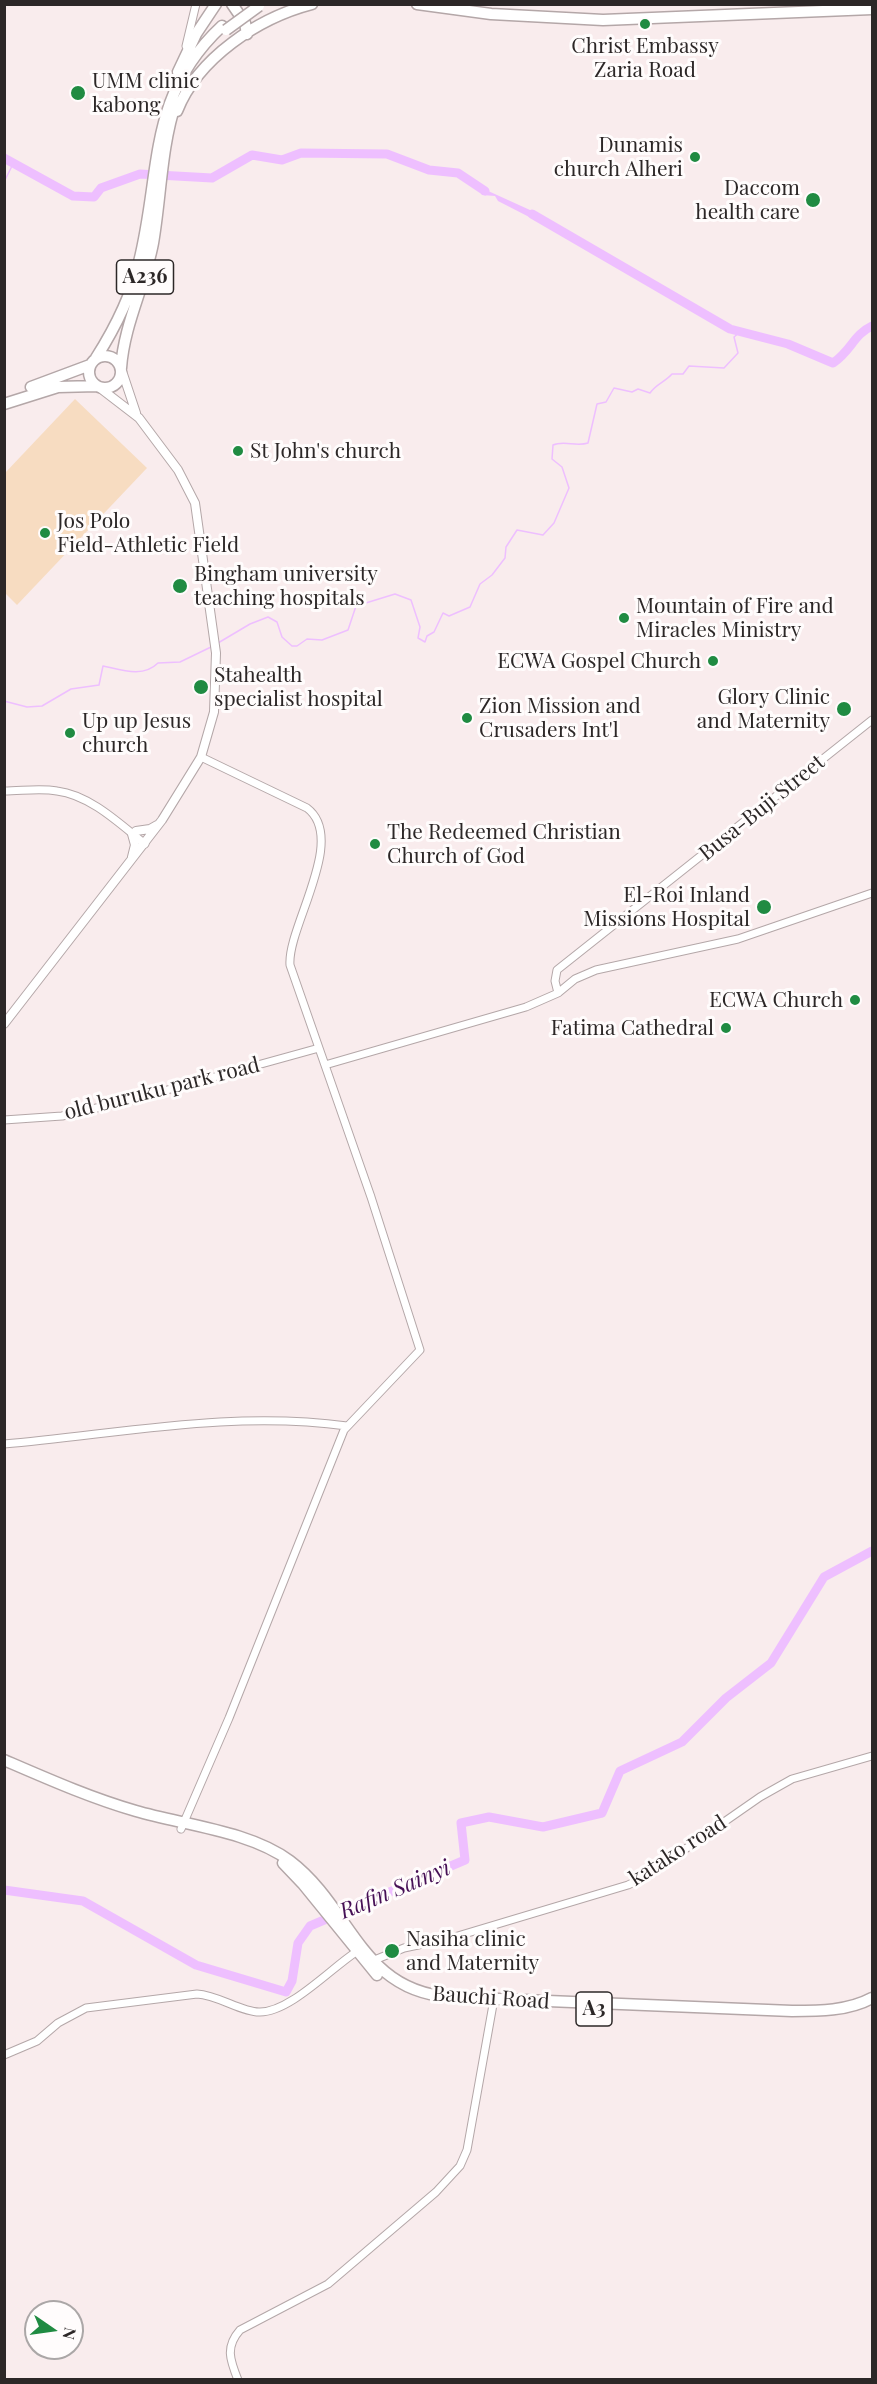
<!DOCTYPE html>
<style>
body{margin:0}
#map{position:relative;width:877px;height:2384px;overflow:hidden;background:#f9eced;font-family:"Playfair Display",serif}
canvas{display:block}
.frame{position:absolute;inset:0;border:6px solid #2c2727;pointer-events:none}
.north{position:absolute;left:24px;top:2300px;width:60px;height:60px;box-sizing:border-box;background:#fffcfc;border:2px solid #aba7a7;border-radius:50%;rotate:103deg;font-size:16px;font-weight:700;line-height:24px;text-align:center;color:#2c2727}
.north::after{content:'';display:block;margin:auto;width:21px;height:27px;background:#208b42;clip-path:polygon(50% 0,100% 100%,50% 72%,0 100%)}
</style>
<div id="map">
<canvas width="877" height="2384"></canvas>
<div class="frame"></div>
<div class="north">N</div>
</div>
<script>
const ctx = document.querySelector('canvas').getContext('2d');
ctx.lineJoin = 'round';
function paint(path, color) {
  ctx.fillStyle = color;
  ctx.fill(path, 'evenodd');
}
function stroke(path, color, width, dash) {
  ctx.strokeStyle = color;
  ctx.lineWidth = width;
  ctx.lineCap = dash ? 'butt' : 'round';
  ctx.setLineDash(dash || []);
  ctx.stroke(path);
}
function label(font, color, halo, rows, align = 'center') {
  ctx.font = font + ' "Playfair Display",serif';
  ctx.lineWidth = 6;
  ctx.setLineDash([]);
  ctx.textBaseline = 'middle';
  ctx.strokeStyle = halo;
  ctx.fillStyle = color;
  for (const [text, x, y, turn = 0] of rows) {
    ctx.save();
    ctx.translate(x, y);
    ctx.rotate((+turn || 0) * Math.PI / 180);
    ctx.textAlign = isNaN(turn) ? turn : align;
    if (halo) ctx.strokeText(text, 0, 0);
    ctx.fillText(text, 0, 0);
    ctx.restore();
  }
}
paint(new Path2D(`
 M75 399 147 468 17 605 5 593V473Z`), '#f7dcc1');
paint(new Path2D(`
 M475 185 541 215V218L537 221 498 201 495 196 482 195Z`), '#eebfff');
stroke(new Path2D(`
 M4 182 13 164
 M218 643 250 624 268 617 277 622 282 637 292 646H297L307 639 322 640 348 630 356 606 395 594 411 600 420 627 418 638 425 642 427 636 434 632 443 613 449 616 470 607 480 584 492 575 505 558 506 547 517 530 543 535 554 523 569 488 562 467 552 459 553 445C564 440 576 447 588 443L597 404 606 402 614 388 632 392 638 389 650 393C656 384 665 382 672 374H683L689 366 724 368 738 353 734 337 740 332
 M4 701 27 707 42 706 71 689 99 685 103 666C122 670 143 678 158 663L180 662 211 647`), '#eebfff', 1.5);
stroke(new Path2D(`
 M4 158 73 196 94 197 101 188 140 174 212 178 252 155 282 160 301 153 387 154 429 170 458 173 485 191
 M532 214 730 329 788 344 833 363C852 350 853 335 872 326
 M4 1890 83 1901 196 1965 286 1992 292 1981 298 1943 310 1926 465 1860 461 1823 489 1817 543 1827 602 1813 620 1771 682 1742 726 1698 771 1663 824 1577 872 1551`), '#eebfff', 9);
const minor = new Path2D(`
 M186 46 196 4
 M4 791C22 791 40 788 57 791 90 795 120 824 145 844
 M558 993 555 981 557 970 872 720
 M325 1065 526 1007 558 993 575 979 596 970 738 939 872 893
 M4 1120 62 1116 131 1100 319 1048
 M4 1444C119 1434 231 1410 347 1426
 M181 1829 229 1718 344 1430 420 1350 371 1197 290 965C287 927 348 839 307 808L201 757
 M372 1961 404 1948 451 1938 628 1885 645 1877 760 1797 792 1779 872 1756
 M4 2055 37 2041 58 2023 86 2008 197 1994C218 1995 241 2012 259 2012 289 2013 330 1969 356 1952
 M238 2380C230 2360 225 2347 240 2330L328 2284 436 2192 460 2166 467 2150 494 1999`);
const major = new Path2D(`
 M122 371 136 413
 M136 831 150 829 157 825
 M132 834 135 845 132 857
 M4 1024 162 820 201 757 214 712 216 653 195 503 178 470 139 418 100 388`);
const highway = new Path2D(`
 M232 4 245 23 247 34
 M417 4 491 14 603 20 872 9
 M178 72 196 34 216 4
 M177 111C198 58 258 18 312 4
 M89 372a16 16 0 1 1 32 0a16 16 0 1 1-32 0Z
 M96 358C115 328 131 297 139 262 162 171 146 97 222 26
 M121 368C124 324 145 286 153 243 161 197 161 147 176 102
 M31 387 90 365
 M4 404 58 387 97 386
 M4 1760C48 1779 91 1798 136 1811 184 1825 250 1831 290 1861 352 1908 360 1991 450 1997L792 2011C819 2011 848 2011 872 1998
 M283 1863 303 1884 377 1975`);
stroke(minor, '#b4a7a8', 9);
stroke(major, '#b4a7a8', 10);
stroke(highway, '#b4a7a8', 13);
stroke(minor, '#fff', 7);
stroke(major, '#fff', 8);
stroke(highway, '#fff', 10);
const highwayBridge = new Path2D(`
 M226 30 259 6`);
stroke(highwayBridge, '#b4a7a8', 13, []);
stroke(highwayBridge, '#fff', 10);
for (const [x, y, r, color] of [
 [645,24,6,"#208b42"],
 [78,93,8,"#208b42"],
 [695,157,6,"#208b42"],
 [813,200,8,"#208b42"],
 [238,451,6,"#208b42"],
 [45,533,6,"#208b42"],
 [180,586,8,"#208b42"],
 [624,618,6,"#208b42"],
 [713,661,6,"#208b42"],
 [201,687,8,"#208b42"],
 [844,709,8,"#208b42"],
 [467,718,6,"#208b42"],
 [70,733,6,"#208b42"],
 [375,844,6,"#208b42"],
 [764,907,8,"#208b42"],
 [855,1000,6,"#208b42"],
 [726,1028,6,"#208b42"],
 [392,1951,8,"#208b42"]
]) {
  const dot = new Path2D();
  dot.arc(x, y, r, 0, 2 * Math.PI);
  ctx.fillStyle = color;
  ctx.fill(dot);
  stroke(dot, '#fffcfc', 2);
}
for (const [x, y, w] of [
 [145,277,57],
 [594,2009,36]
]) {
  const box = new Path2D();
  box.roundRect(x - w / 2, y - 17, w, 34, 4.5);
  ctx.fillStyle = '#fffcfc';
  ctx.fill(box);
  stroke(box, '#2c2727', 1.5);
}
label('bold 20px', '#2c2727', null, [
 ["A236",145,277],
 ["A3",594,2009]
]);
label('21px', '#2c2727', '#fffcfc', [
 ["Christ Embassy",645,46,"center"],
 ["Zaria Road",645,70,"center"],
 ["UMM clinic",92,81],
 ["kabong",92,105],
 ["Dunamis",683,145,"right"],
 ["church Alheri",683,169,"right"],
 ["Daccom",800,188,"right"],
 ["health care",800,212,"right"],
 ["St John's church",250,451],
 ["Jos Polo",57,521],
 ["Field-Athletic Field",57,545],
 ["Bingham university",194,574],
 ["teaching hospitals",194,598],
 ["Mountain of Fire and",636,606],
 ["Miracles Ministry",636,630],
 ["ECWA Gospel Church",701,661,"right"],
 ["Stahealth",214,675],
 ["specialist hospital",214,699],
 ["Glory Clinic",830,697,"right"],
 ["and Maternity",830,721,"right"],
 ["Zion Mission and",479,706],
 ["Crusaders Int'l",479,730],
 ["Up up Jesus",82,721],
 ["church",82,745],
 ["The Redeemed Christian",387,832],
 ["Church of God",387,856],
 ["El-Roi Inland",750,895,"right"],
 ["Missions Hospital",750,919,"right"],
 ["ECWA Church",843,1000,"right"],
 ["Fatima Cathedral",714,1028,"right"],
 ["Nasiha clinic",406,1939],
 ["and Maternity",406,1963]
], 'left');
label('21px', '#2c2727', '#fffcfc', [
 ["Busa-Buji Street",762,808,-39],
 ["old buruku park road",162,1089,-14],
 ["katako road",678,1851,-33],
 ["Bauchi Road",491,1998,4]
]);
label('italic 22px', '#461056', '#fffcfc', [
 ["Rafin Sainyi",395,1890,-23]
]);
</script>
